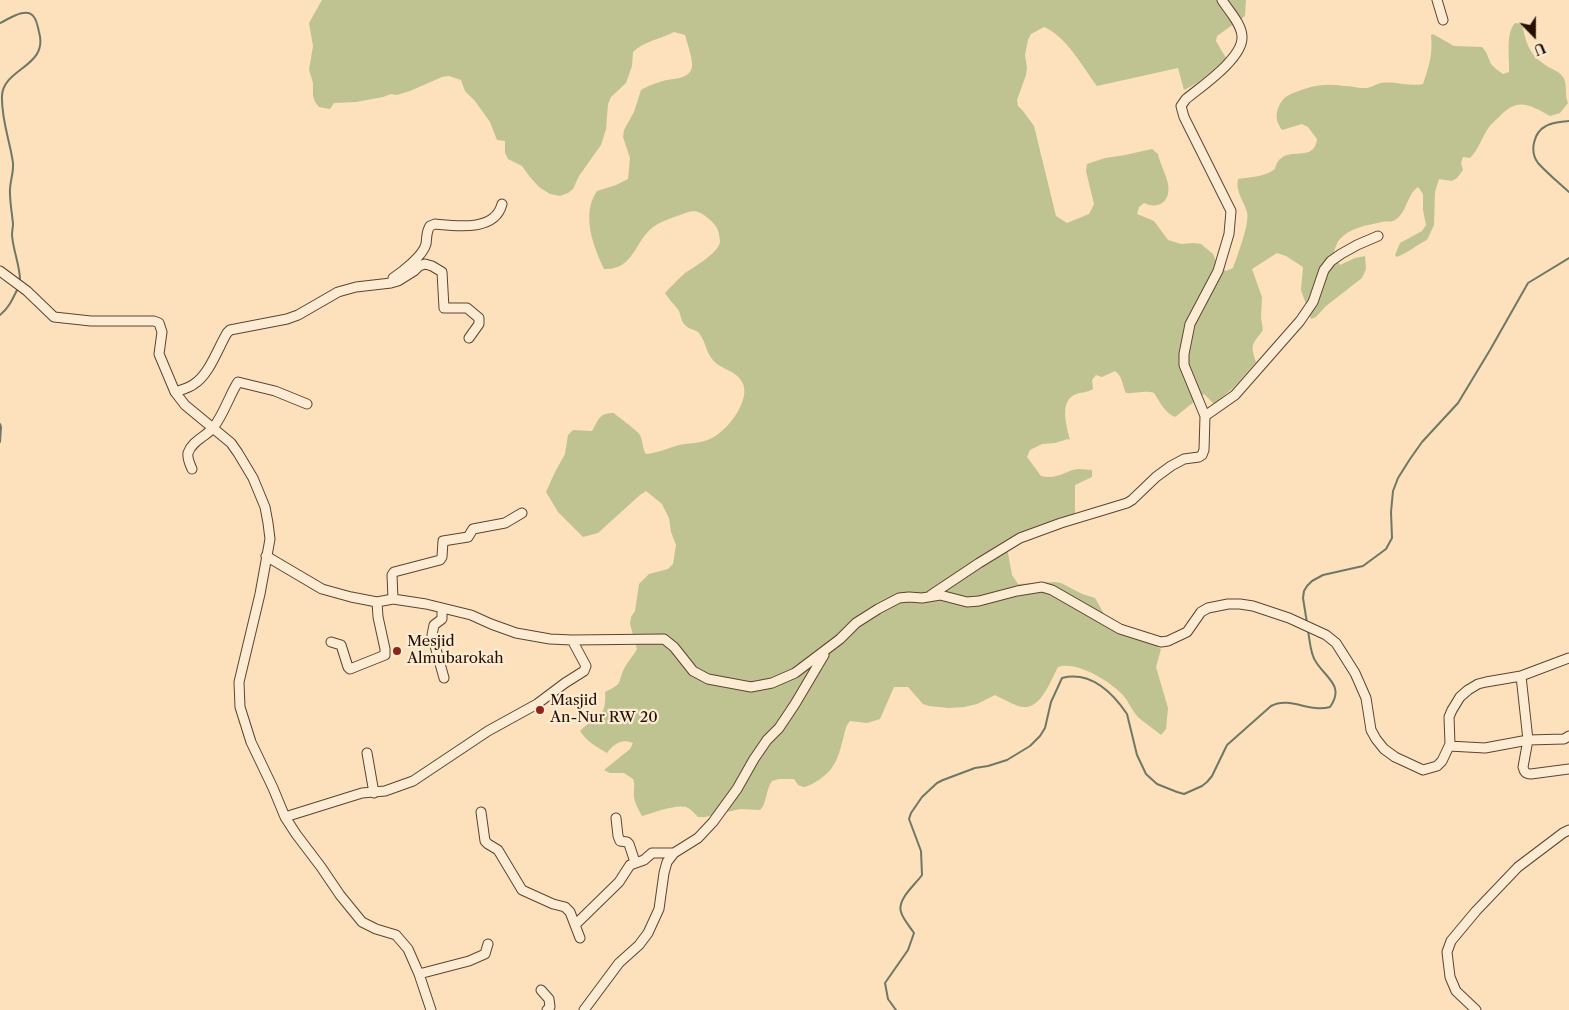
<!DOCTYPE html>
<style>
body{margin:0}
#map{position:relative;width:1569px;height:1010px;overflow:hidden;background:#fce1bc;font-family:"Libre Caslon Text",serif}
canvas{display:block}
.north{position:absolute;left:1509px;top:10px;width:50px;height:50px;-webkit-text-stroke:4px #fdecd3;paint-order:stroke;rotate:158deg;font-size:14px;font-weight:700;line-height:20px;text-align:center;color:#261000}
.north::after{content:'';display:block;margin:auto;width:18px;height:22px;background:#261000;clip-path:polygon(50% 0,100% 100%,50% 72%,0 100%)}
</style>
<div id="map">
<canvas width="1569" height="1010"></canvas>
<div class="north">U</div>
</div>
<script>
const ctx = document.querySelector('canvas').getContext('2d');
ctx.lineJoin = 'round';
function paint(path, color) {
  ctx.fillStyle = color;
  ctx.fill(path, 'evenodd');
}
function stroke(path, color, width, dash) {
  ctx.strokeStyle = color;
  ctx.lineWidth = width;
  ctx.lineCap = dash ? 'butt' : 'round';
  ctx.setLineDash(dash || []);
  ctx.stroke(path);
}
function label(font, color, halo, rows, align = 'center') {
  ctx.font = font + ' "Libre Caslon Text",serif';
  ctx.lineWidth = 4.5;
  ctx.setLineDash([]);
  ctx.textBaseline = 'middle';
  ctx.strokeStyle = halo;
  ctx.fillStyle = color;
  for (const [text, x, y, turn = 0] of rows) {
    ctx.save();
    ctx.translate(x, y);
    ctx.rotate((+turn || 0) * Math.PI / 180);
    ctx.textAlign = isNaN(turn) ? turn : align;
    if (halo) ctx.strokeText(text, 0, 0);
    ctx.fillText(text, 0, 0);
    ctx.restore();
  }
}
paint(new Path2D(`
 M322 0H1246L1245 16 1217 36 1216 41 1226 58C1213 70 1200 83 1184 90L1178 68 1097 86C1082 66 1067 37 1044 27L1031 34 1028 40 1025 55 1027 68 1026 75 1017 100 1018 106 1023 111 1034 126 1056 216 1067 223 1089 214 1094 204 1086 171 1087 164 1105 158 1125 155 1152 149 1158 154C1160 164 1166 174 1168 184 1171 201 1159 210 1144 203L1139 207 1137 214 1154 221 1168 240 1181 244 1194 243 1201 244 1213 254 1217 264 1226 271 1233 268C1237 256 1250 224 1247 212 1244 201 1235 191 1238 179 1251 177 1264 177 1275 169 1282 141 1314 166 1317 139L1308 127 1302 124 1282 130C1276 122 1275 115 1279 106 1283 97 1288 95 1296 92 1312 85 1327 83 1344 86 1351 86 1357 88 1363 88 1370 89 1375 84 1381 83 1396 81 1409 87 1423 84 1429 66 1433 55 1431 35L1433 34 1454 46 1482 47 1486 52 1491 64 1496 69 1503 74 1509 72C1510 58 1505 34 1515 23L1522 24C1526 43 1529 55 1547 66 1553 70 1559 71 1563 77 1568 84 1564 94 1568 103L1560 113 1550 116C1530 105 1518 97 1500 116 1497 119 1492 123 1489 127 1482 137 1479 149 1470 158L1463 157 1461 163 1463 170 1457 178 1452 181 1439 179 1435 192 1434 225 1427 240C1416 245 1408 253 1397 257L1395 255 1400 243 1422 231 1426 225 1423 210V194L1418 187C1406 195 1407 215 1393 221 1390 222 1385 221 1382 222 1367 225 1349 228 1339 240 1336 244 1335 250 1333 254L1340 265 1355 258 1365 256 1366 269 1362 278 1326 306 1316 317 1311 319 1301 290 1303 267 1286 256 1277 253 1252 269 1262 297 1261 318 1263 330C1252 345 1250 344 1256 362L1233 388 1214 404 1204 394 1175 417C1164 412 1160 402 1154 393 1144 390 1136 394 1126 393 1122 385 1123 377 1115 371L1102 377 1096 375 1092 380 1093 389C1087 393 1080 392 1074 395 1059 403 1067 427 1070 440L1068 439 1055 443 1042 444 1030 450 1027 457 1041 476C1059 480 1065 470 1079 469 1083 469 1088 470 1092 470V477L1075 485V515L1006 542 1012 575 1018 584 1055 582 1061 583 1082 594 1095 598 1113 630 1151 643 1161 649 1156 667 1168 708 1166 729 1161 735C1154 729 1146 724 1139 718 1133 712 1130 705 1126 699 1115 683 1076 660 1058 667 1052 678 1041 709 1024 707 1017 707 1003 699 995 695L977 704 964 707 949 708 929 706 923 704 908 687H894L880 719 867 723 850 721C845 727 845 732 843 739 841 747 838 759 833 766 828 775 813 785 804 787L798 785 794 779H779L772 781C765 791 767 804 760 810L740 809 705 817H698C694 813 691 809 686 807 676 804 652 813 642 816 638 808 633 801 634 792 634 787 635 784 633 779L624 773H610L604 770 630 749 633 743C621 738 614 744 607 753 597 747 587 742 580 731 596 715 607 719 605 692 626 682 616 683 625 667 628 661 634 655 637 649L630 624 631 617 635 611 639 584 649 574 668 569 673 564 676 545 671 532 669 518 662 504 646 491 640 495 598 533 583 537 558 512 546 492 555 472 565 454 568 435 573 430 592 431C599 419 599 413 614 413 619 418 637 430 640 435 643 441 642 448 646 454 658 453 668 448 679 445 691 443 702 443 712 438 728 430 752 399 742 382 736 370 719 369 712 359 706 352 705 339 698 332 694 329 688 329 685 325 681 321 681 316 679 311 676 306 669 300 665 293 671 287 677 280 684 274 693 267 718 254 720 242 720 239 719 237 719 234 718 230 717 227 714 224 710 219 701 212 695 211 689 211 683 214 677 216 669 219 660 222 653 227 634 242 634 270 604 269 593 246 581 214 597 191L616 185 628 179 630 158 623 137 624 130 634 112 641 90C648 86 655 83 663 81 672 78 691 80 692 66 693 59 687 43 685 35L674 32C661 39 644 41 633 52L632 66 626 83 611 97 608 104 606 129 601 145 579 176 573 189 568 193 560 196 550 194 539 187 530 177 522 166 508 159 505 153V141L497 140 490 122 475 101 465 91 461 80 449 76 442 77 410 91 397 95 391 94 383 97 356 102 334 103 330 109 319 107 315 102 313 96V83L309 70 313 46 309 23Z`), '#bfc391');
stroke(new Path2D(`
 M0 23C9 19 27 6 34 17 37 21 38 28 39 32 49 67 3 68 2 96 1 119 10 141 13 163 14 174 9 183 10 193 10 203 12 213 13 224 13 227 12 231 12 235 13 251 21 268 20 283
 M1569 121C1562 122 1553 122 1546 126 1534 132 1529 151 1538 163 1547 173 1559 183 1569 192
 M0 315C9 308 13 298 18 288
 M0 424 1 427 0 442
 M1307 623 1303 598 1304 591 1307 586 1312 581 1323 575 1363 566 1386 549 1392 538 1391 512 1393 491 1398 478 1410 459 1422 442 1458 403 1490 350 1528 283 1569 258
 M896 1010 888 999 885 983 908 950 914 933C910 927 903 919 901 912 897 899 915 885 922 875L921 851 909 819 911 813 922 797 937 783 943 780 975 768 988 766 1007 760 1030 746 1040 736 1045 728 1051 702 1062 678C1090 671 1112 692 1127 714L1137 755 1146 774 1157 784 1177 792 1184 794 1202 786 1207 782 1212 776 1227 745 1271 706C1290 696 1309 713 1330 707 1345 686 1326 678 1316 662 1310 654 1310 640 1308 631`), '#6f7866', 2);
const street = new Path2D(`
 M1437 0 1443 20
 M0 271 27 291 54 317 91 321H154L159 323 162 332 159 354 175 392 185 405 231 443 238 453 253 478 265 507 268 523 270 539 260 594 239 682 240 707 251 742 273 788 285 817 296 834 321 867 340 895 362 922 376 929 396 935 408 949 419 974 431 1010
 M393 278C402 272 423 256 426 244 427 238 426 232 430 226L435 224C456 226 495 232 502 204
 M175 392C181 390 189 388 194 384 209 375 218 348 227 333L230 330 287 319 298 315 338 292 356 287 391 283 398 281 414 271 419 266 425 264 432 266 442 272 444 308H467L479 318V324L469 338
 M1205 416 1235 395 1300 321 1313 302 1324 270 1331 261 1341 254 1357 245 1378 236
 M192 469C190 464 187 459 188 453 192 441 205 437 213 428 224 414 229 396 238 382L275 391 307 404
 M266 556 322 589 351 597 377 602 393 599 426 604 471 615 491 624 516 633 550 639 572 640 664 639 674 647 693 671 708 679 751 687 772 683 795 673 840 639 856 623 878 609 899 598 909 597 922 598 940 595 967 602 979 601 1017 591 1042 587 1052 590 1120 629 1161 642 1168 641 1187 632 1201 612 1208 608 1228 604H1240L1253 606 1289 618 1326 635 1336 643 1355 673 1366 698 1371 730 1376 739 1384 749 1395 757 1423 770 1437 766 1442 761 1450 744 1449 717 1452 710 1460 697 1468 690 1478 684 1486 682 1521 676 1569 658
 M931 595 979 563 1020 538 1061 523 1127 503 1132 500 1156 477 1171 466 1184 459 1199 457 1202 455 1204 450 1205 416 1184 365V354L1190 324 1218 271 1229 234 1231 211 1184 117 1181 106 1186 99C1202 86 1243 58 1242 37 1242 24 1228 10 1222 0
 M393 599 392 575 394 572 440 560 442 557 443 541 468 537 473 529 505 523 522 513
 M442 609V619L434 625 432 635 444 678
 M331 642 341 645 348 667 350 669 385 655V649L378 617 377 602
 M1521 676 1528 740 1523 767C1524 771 1525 774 1531 774L1569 769
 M1449 746 1485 748 1528 740 1564 739 1569 736
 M367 753 374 793
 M481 812 485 841 488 844 498 850 522 890 553 904 565 907 570 912 575 925 619 882 630 865 644 860 652 853H674
 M285 817 362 793 385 791 413 781 488 731 537 704 565 683 584 671 586 666 572 640
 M616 818 618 836 620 841 627 842 629 844 635 862
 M575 925 580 938
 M419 974 469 961 485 954 488 944
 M541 990 549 999 550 1007 547 1010
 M584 1010 619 963 639 945 648 933 659 909 664 873 667 862 674 853 698 838 713 822 737 789 754 759 767 740 779 728 795 704 824 655
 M1476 1010 1456 991 1450 977 1447 952 1451 941 1476 911 1518 867 1563 833 1569 830`);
stroke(street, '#5c442f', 11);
stroke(street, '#fdecd3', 9);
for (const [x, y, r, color] of [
 [397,651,5,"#8f2418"],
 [540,710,5,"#8f2418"]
]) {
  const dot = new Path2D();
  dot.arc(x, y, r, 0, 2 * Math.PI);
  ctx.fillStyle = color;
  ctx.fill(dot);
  stroke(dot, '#fdecd3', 2);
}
label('15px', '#261000', '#fdecd3', [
 ["Mesjid",407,642],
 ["Almubarokah",407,659],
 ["Masjid",550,701],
 ["An-Nur RW 20",550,718]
], 'left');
</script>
